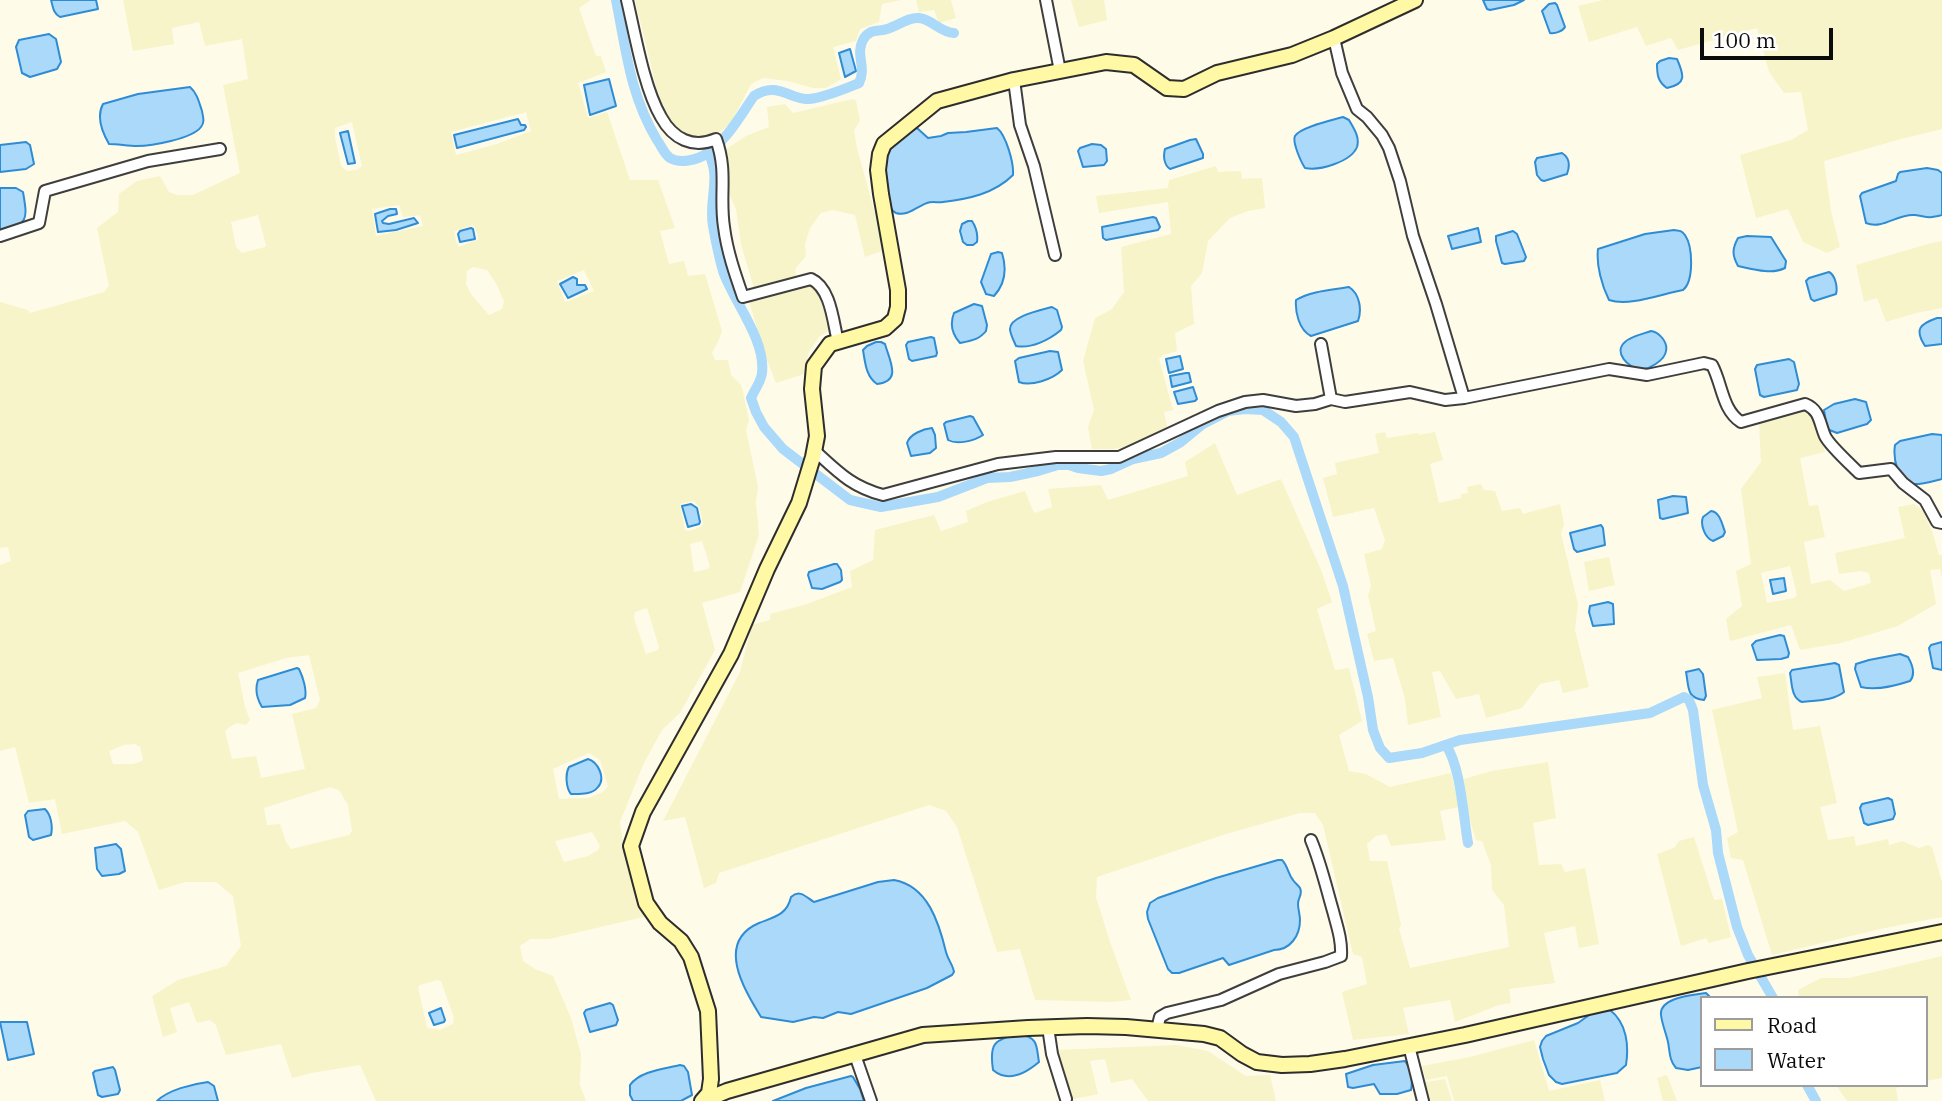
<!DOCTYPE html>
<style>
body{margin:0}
#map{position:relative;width:1942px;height:1101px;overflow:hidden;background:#fffbe9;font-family:"IBM Plex Serif",serif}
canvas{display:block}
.legend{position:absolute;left:1700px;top:996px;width:228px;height:91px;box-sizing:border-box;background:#fff;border:2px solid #9d9d9d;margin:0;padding:9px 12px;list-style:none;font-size:21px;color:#0b0b0b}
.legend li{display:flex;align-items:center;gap:14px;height:35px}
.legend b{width:35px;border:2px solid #9d9d9d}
.scale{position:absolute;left:1700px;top:28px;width:133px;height:32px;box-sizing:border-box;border:4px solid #0b0b0b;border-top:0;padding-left:9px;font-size:21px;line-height:24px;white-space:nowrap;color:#0b0b0b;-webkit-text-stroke:5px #fff;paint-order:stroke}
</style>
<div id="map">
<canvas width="1942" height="1101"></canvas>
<ul class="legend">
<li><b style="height:9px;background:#fff8a4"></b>Road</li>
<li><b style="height:19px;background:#abd9f9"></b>Water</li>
</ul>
<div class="scale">100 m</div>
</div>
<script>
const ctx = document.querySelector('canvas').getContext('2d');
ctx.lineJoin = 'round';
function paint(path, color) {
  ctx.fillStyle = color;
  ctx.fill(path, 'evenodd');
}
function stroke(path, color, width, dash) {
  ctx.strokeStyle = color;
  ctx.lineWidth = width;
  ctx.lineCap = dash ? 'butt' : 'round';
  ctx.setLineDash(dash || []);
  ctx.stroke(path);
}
paint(new Path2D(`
 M123 0H591L579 8 596 56H601L606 72 578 83 588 118 607 112 630 180H658L675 228 660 231 669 264 684 261 688 276 705 274 722 331 718 342 712 353 715 360H728L731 375 741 385 743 392 749 420 746 430 758 487 756 502 759 535 740 592 702 603 715 650 680 713 662 730 643 765 620 822 623 844 643 905 648 916 549 939H530L520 946 523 961 535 969 553 976 571 1018 581 1054 580 1085 586 1101H376L360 1065 311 1073 292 1078 281 1044 226 1055 216 1025 210 1020 197 1023 189 1002 170 1008 177 1032 163 1037 152 996 178 980 226 966 241 946 233 896 216 882H185L159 890 138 832 125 821 62 834 55 799 29 803 15 747 0 751V565L11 561 8 547 0 548V302L28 310 30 313 104 292 109 286 97 228 118 212 119 194 137 181 160 176 169 192 177 195H193L240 173 223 85 248 79 242 39 205 46 199 22 172 28 174 44 133 51ZM526 112 531 131 497 144 456 155 451 132ZM352 122 362 166 357 170 347 171 341 166 335 137V128ZM399 205 403 217 420 215 423 226 376 236 372 209ZM258 215 266 245 265 247 242 253 236 247 231 222ZM474 225 479 239 459 247 456 241 454 231ZM473 267 487 270 496 283 504 302 502 309 489 315 471 294 466 284 467 271ZM584 270 594 291 565 302 557 281ZM694 501 699 506 703 524 701 527 688 531 685 530 680 506 682 503ZM702 541 710 566 708 569 694 572 690 544ZM647 608 659 647 658 650 646 654 634 618 635 612ZM309 655 320 700 316 708 292 714 305 769 261 778 256 756 232 759 225 731 231 726 237 723 246 725 250 720 245 707 238 673 286 658ZM135 744 140 747 143 759 142 761 133 764H113L109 751 124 745ZM589 753 600 760 608 786 603 792 589 798 559 799 553 769ZM330 787 339 790 348 805 352 831 349 835 291 849 286 842 280 824 267 825 264 808ZM592 832 600 846 598 850 588 856 564 862 555 841ZM437 980 441 981 454 1018 453 1024 440 1030 427 1028 418 987 420 985Z
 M635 0H901L882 4 879 22 860 29 856 41 833 47 841 79 826 88H813L788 81 763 78 751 84 731 123 717 134 701 138 686 137 673 126 661 106Z
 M916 0H951L956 18 939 23 934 10 919 12Z
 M1071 0H1104L1107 20 1079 27Z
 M1603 0H1942V129L1897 140 1824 161 1831 211 1840 247 1827 253 1803 242 1788 209 1756 218 1740 155 1791 140 1808 130 1801 92 1784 93 1769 72 1757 28 1678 50 1671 38 1646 46 1637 27 1589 42 1578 6Z
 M853 99 856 101 860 120 854 131 857 148 885 250 865 257 855 215 833 210 821 213 810 228 805 244 806 256 795 269 797 280 755 292 741 244 736 209 730 196 723 151 746 136 769 127 767 107 785 104 793 113Z
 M1216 166 1218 172 1241 171 1242 179 1262 178 1265 208 1248 211 1230 218 1208 241 1202 273 1191 286 1194 324 1175 333 1177 351 1163 355 1159 359 1173 410 1164 412 1167 427 1143 443 1114 449H1092L1088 427 1094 410 1083 361 1095 318 1112 309 1124 292 1121 247 1171 234 1168 202 1099 213 1096 196 1168 188 1169 180Z
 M1942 241V308L1916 313 1886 322 1877 298 1864 302 1856 265 1928 244Z
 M810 284 815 286 821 296 829 330 818 338 809 352 804 374 776 383 767 360 749 301 766 295Z
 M1803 410 1809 411 1814 415 1825 452 1800 458 1809 506 1818 505 1825 537 1804 542 1811 584 1830 580 1844 591 1871 583 1869 573 1861 571 1839 574 1835 553 1905 538 1898 507 1914 504 1923 511 1932 531 1939 555H1942V578L1940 569 1930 570 1936 604 1898 626 1841 643 1800 650 1791 625 1730 641 1726 619 1742 606 1736 571 1751 564 1741 489 1761 462 1759 423ZM1790 566 1797 595 1794 598 1767 603 1761 573Z
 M1385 432 1387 438 1418 433 1419 435 1435 432 1443 460 1430 464 1439 503 1461 498V494L1468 493 1467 487 1481 484 1484 490 1495 491 1502 511 1520 508 1523 514 1560 504 1564 524 1561 534 1578 604 1575 630 1589 687 1563 693 1559 680 1540 684 1522 708 1486 718 1479 694 1456 699 1440 671 1432 672 1441 717 1408 725 1405 699 1393 658 1374 661 1367 634 1376 631 1368 595 1371 586 1364 554 1382 549 1385 540 1374 508 1333 517 1323 478 1337 474 1335 463 1379 453 1375 434Z
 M1215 443 1237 495 1281 479 1321 570 1332 602 1317 609 1335 670 1349 668 1362 721 1339 735 1349 771 1366 774 1390 787 1451 773 1459 807 1440 811 1446 840 1391 846 1386 834 1376 836 1367 844 1370 861H1387L1401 925 1399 928 1410 968 1509 947 1504 905 1492 890 1491 865 1482 841 1476 840 1469 817 1464 779 1492 771 1548 762 1556 818 1533 823 1539 865 1561 864 1565 872 1585 868 1599 944 1579 948 1575 926 1544 933 1555 983 1509 989 1511 1003 1499 1005 1455 1022 1450 1000 1403 1008 1409 1034 1353 1040 1342 992 1367 984 1362 957 1353 954 1323 825 1315 813H1300L1226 834 1097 877 1096 897 1110 942 1131 1000 1111 1002 1035 1000 1020 949 997 952 957 827 946 811 929 805 719 873 716 883 704 888 685 817 663 821 740 672 752 625 770 620V614L807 604 852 587 850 571 873 560 875 530 934 515 941 531 968 522 966 511 987 502 1025 491 1034 513 1052 507 1048 489 1101 485 1108 500 1188 476 1185 462Z
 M1609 557 1615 585 1589 591 1584 562Z
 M1785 673 1793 730 1820 726 1837 803 1820 807 1828 840 1854 836 1856 846 1888 839 1889 845 1902 841 1919 848 1928 845 1932 847 1942 882V917L1880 929 1772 955 1743 860 1731 858 1727 838 1738 832 1712 710 1762 698 1757 677Z
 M1694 837 1714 900 1722 899 1731 937 1709 943 1706 938 1681 946 1657 854 1674 848 1679 841Z
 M1942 956V1078L1926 1081V998H1799L1798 990 1821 978H1849Z
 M1534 1040 1549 1091 1600 1080 1605 1101H1454L1447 1076 1426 1080 1422 1066 1470 1057Z
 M1177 1045 1208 1051 1246 1076 1270 1075 1276 1101H1148L1132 1079 1111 1083 1105 1059 1090 1061 1098 1094 1069 1100 1056 1050Z
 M1667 1075 1677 1101H1663L1657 1078Z
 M1445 1079 1452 1101H1425L1421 1083Z
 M1836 1085H1908L1896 1088 1898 1101H1847Z`), '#f6f4c8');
const water = new Path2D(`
 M51 0H96L98 9 60 17C53 13 53 7 51 0Z
 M1483 0H1524L1514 5 1490 10 1487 9Z
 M1555 3 1557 5 1565 27C1563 31 1555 34 1550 33L1542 11 1549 4Z
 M49 34 56 39 61 62 57 69 30 77 22 73 16 47 19 40Z
 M850 49 856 71 845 77 839 53Z
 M1669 58 1677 59C1684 75 1687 84 1667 88 1658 82 1657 75 1657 64L1660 61Z
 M609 79 616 106 590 115 584 85Z
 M190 87C197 93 199 102 202 111 203 117 205 122 201 127 192 139 151 146 137 146 128 146 118 144 109 144 102 132 96 117 103 104L138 94Z
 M1343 117 1349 120C1354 129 1360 137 1357 147 1351 162 1319 171 1305 168 1301 162 1292 142 1295 136 1300 127 1333 120 1343 117Z
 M518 119 521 125H525L526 127 524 130 457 148 454 135Z
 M917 128 928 138 941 136 948 133 966 132 997 128C1006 135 1014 163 1013 175 994 194 968 199 943 202 938 203 932 201 927 203 918 206 907 217 896 213 889 210 889 202 887 195 882 171 879 157 899 140 905 135 909 130 917 128Z
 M348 131 355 163 348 164 340 133Z
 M1196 139 1203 154V158L1170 169C1164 165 1163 156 1165 149L1190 140Z
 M26 142 30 145 34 164 26 169 0 172V145Z
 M1092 144 1101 145 1106 149 1107 161 1104 165 1083 167 1078 151 1080 148Z
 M1562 153C1570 158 1570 166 1567 174L1544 181 1541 180 1537 175 1535 162 1537 158Z
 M1927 168 1938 170 1942 173V215C1927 219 1928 217 1915 215 1898 213 1883 230 1866 223L1860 196 1862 193 1896 181 1898 174 1900 172Z
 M0 188H16L23 192C28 221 28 223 0 232Z
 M390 209H396L397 214 388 216 382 221 383 223 389 224 414 218 418 223 396 230 378 232 375 214Z
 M1153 217 1156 218 1160 227 1158 230 1106 240 1103 238 1102 227Z
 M968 221H972C976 227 978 235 977 242L973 245H967L963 242 960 231 962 224Z
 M471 228 473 229 475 239 460 242 458 234 460 231Z
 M1478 228 1481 242 1452 249 1448 236Z
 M1674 230C1680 231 1681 230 1685 235 1693 247 1694 281 1683 290 1661 294 1629 307 1609 300 1602 286 1596 265 1598 249L1645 234Z
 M1513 231 1517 234 1526 257 1524 261 1505 264 1502 263 1496 241V236Z
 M1747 236 1771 237 1786 261 1785 268C1772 275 1752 269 1738 266 1732 255 1732 249 1738 238Z
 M998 252 1002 253C1007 269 1005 284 994 296L986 294 981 282 991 254Z
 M1829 272C1835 275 1838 287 1836 294L1814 301 1811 299 1806 281 1809 278Z
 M573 277 577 279V285H585L587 289 568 298 560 284Z
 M1349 287C1360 294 1362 310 1358 321L1311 336C1299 330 1295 312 1296 300 1311 291 1331 290 1349 287Z
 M974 304 982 306 987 325 986 331C979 340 970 341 960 343 952 334 950 323 954 313Z
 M1052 307 1057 310 1062 327 1061 330C1049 340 1031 349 1016 346 1014 341 1010 334 1010 329 1010 316 1042 310 1052 307Z
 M1937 318H1942V344L1925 346C1914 329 1920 324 1937 318Z
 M1651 331C1659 332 1668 342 1666 351 1665 360 1649 370 1640 369 1628 368 1613 352 1625 342 1631 336 1643 334 1651 331Z
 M931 337 934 338 937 353 936 356 912 361 909 359 906 345 908 342Z
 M876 342H881L885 344C890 362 902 381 877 384 866 377 865 362 863 350L867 346Z
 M1050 351 1058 352 1062 370C1053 379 1031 387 1019 382L1015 361 1019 358Z
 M1180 356 1183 369 1169 373 1166 359Z
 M1789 359 1794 362 1799 384 1797 390 1764 397 1760 395 1755 369 1757 365Z
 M1186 373H1189L1191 382 1172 387 1170 376Z
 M1193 387 1197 399 1195 401 1178 404 1174 392Z
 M1855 399 1866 402 1871 420 1867 424 1837 433 1827 429 1824 410 1834 404Z
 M970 416 973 417 983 435C974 441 957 445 948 440L944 424 946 422Z
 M932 428 935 435 936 448 930 453 911 456 907 443C910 434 923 429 932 428Z
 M1932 434 1942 435V479C1933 481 1922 485 1913 484 1897 482 1893 458 1895 445L1900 441Z
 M1673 496 1686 497 1688 513 1663 519 1660 518 1658 500Z
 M691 504 697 508 700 522 699 524 688 527 682 506Z
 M1711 511C1720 512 1722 524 1725 532L1723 536 1713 541C1705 538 1700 525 1703 517Z
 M1601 525 1603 528 1605 545 1577 552 1574 549 1570 533Z
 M834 564H837L841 570 842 580 840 582 822 589 812 588 808 575 809 572Z
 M1784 578 1786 591 1773 594 1770 580Z
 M1608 602 1613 604 1614 624 1593 626 1589 612 1590 606Z
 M1780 635 1784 636 1789 653 1788 657 1781 659 1757 660 1752 645 1756 641Z
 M1942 642V670L1933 668 1929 648 1931 645Z
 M1900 654 1908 657C1912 664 1916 674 1910 681 1895 686 1877 691 1861 687L1855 669 1856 664 1869 660Z
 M1835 663 1839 665 1844 692C1833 701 1816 700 1802 702 1791 698 1792 683 1790 673L1792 670Z
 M297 668 299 669C303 677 307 690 305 698L290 705 262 707C257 699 255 689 258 680Z
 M1699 669 1703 674 1706 696 1704 700C1686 698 1689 687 1686 672Z
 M588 759C598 762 606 778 598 787 592 795 579 794 571 794 566 788 565 774 569 767Z
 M1888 798 1892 800 1895 814 1893 819 1868 825 1864 823 1860 808 1862 804Z
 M45 809C51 815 53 826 51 835L33 840 29 837 25 815 28 811Z
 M116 844 121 849 125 871 119 874 102 876 97 869 95 848Z
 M1278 860H1282C1288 866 1288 874 1293 880 1295 883 1298 885 1300 888 1303 895 1298 897 1298 904 1298 909 1300 915 1300 920 1300 936 1290 950 1274 950L1229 965 1223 958 1179 973H1172L1168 969 1148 919 1147 912 1150 903 1158 898 1216 878Z
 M894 880C928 886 939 923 946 952 948 960 953 965 954 972L952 975 927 988 851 1014 838 1012 823 1018 814 1017 793 1022 761 1017C744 989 715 942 759 923 774 917 787 915 791 897 800 889 806 897 814 902L878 882Z
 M1706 993 1711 998H1702V1067L1688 1070 1676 1068C1669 1060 1670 1052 1668 1042 1666 1033 1662 1024 1661 1015 1659 997 1694 995 1706 993Z
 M610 1003 613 1005 618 1020 616 1025 590 1032 584 1013 586 1010Z
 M441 1008 445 1020 444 1022 434 1025 429 1013Z
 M1610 1010C1627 1023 1629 1046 1626 1065L1617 1073 1562 1084 1556 1082 1549 1075 1543 1059 1540 1047 1542 1041 1546 1036 1578 1023 1592 1013Z
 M0 1022H27L34 1054 8 1060Z
 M1019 1034C1039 1038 1036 1045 1039 1062 1026 1073 1008 1083 993 1070 989 1043 994 1040 1019 1034Z
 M1405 1061C1411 1068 1413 1081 1411 1090L1397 1094H1380L1374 1084 1353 1088 1348 1087 1346 1074 1373 1065Z
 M680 1065 684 1066 688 1072 692 1095 681 1101H633L630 1095V1085C640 1071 664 1069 680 1065Z
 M113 1067 115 1070 120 1090 118 1094 102 1097 98 1095 93 1073 95 1071Z
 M851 1076 853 1077 860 1089 864 1101H773L806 1088Z
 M208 1082 214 1086 218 1101H157C168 1090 192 1084 208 1082Z`);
paint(water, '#abd9f9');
stroke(water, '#2e8cd4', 2);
stroke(new Path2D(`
 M616 0C626 50 630 95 657 140 661 145 664 154 670 158 680 164 697 160 706 154 728 139 740 116 754 96 778 80 791 101 809 99 826 97 844 89 859 83 867 67 855 55 863 40 865 36 867 34 871 32 876 30 882 31 887 29 898 26 908 17 919 18 932 19 939 32 954 33
 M708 153C722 177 708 200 713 226 716 242 719 259 724 274 735 303 766 341 762 373 761 382 755 389 751 398L756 412 764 427 783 449 850 500 881 507 938 497 987 478 1010 477 1038 471 1058 465H1069L1078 468 1101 471 1111 469 1133 459 1161 453 1181 442 1203 424 1228 411 1245 409 1263 410 1281 422 1294 437 1343 586 1368 697 1373 730 1380 748 1389 758 1422 753 1460 740 1650 713 1684 697 1689 700 1693 710 1703 785 1716 830 1718 853 1737 927 1748 955 1773 998
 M1446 745C1461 768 1463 815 1468 843
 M1807 1085 1816 1101`), '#abd9f9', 10);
const street = new Path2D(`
 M627 0C635 34 644 88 661 117 673 139 693 149 716 139 728 172 719 195 724 227 727 251 735 274 743 297L811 279C831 288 833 322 838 342
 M1046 0 1060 71
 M1334 38 1342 73 1357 109 1367 117 1382 135 1389 148 1400 181 1413 236 1436 304 1464 398
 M1014 80 1020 125 1034 166 1055 255
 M0 236 39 223 45 191 148 161 220 149
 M1331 399 1345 402 1410 392 1445 400 1464 398 1609 369 1647 375 1704 363 1712 365C1722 383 1722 410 1741 422L1805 404C1820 410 1819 422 1825 436 1829 445 1851 465 1859 473L1891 469 1903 483 1925 500 1937 522 1942 523
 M815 451C838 472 852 487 883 495L998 464 1056 457H1119L1218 411 1245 402 1263 400 1296 406 1315 404 1331 399 1321 344
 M1048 1027 1052 1054 1066 1099
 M1157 1029 1160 1017 1167 1013 1221 1000 1279 974 1325 962 1341 956C1342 940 1337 926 1333 911 1326 887 1321 864 1311 840
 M1409 1046 1423 1101
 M855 1055 871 1101`);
const secondary = new Path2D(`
 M702 1101 709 1093 711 1079 708 1011 691 957 681 941 660 923 646 903 631 846 643 812 731 654 767 569 799 503 813 457 817 436 812 389 814 366 830 344 885 328 895 319 898 307V290L881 194 878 170 880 154 884 144 937 101 1014 80 1106 62 1134 65 1167 88 1184 89 1217 73 1292 55 1334 38 1415 0
 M703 1101 727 1091 923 1035 1028 1028 1087 1026 1126 1027 1204 1034 1220 1038 1242 1054 1257 1062 1282 1065 1310 1064 1345 1059 1465 1035 1748 971 1942 932`);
stroke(street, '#3e3e3e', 14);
stroke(secondary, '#2d2d2d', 18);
stroke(street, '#fff', 10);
stroke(secondary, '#fff8a4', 14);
</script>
